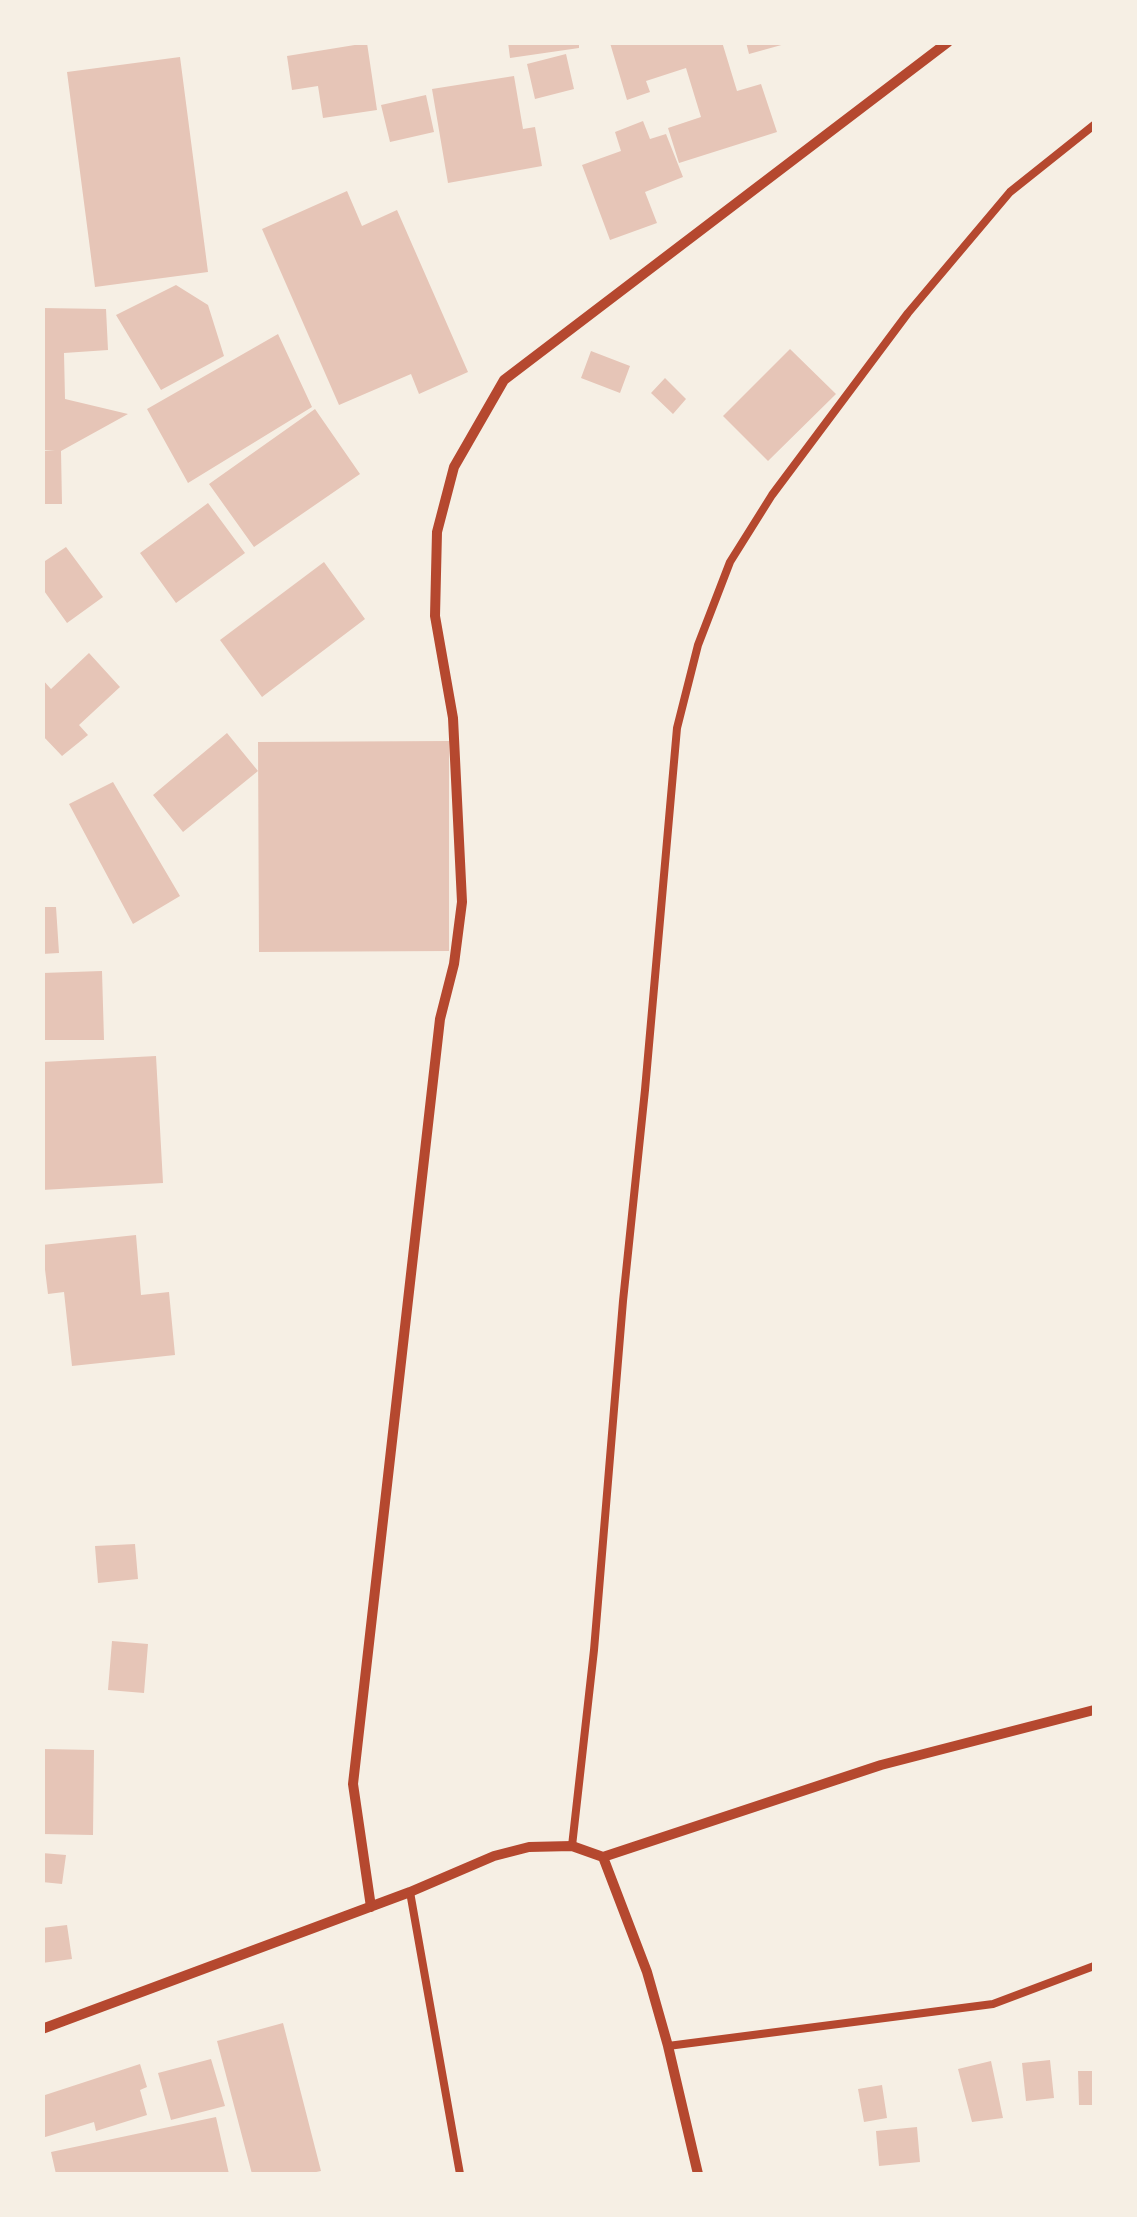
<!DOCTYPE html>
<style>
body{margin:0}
#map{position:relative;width:1137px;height:2217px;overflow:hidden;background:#f6efe4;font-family:Lato,sans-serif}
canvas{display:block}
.frame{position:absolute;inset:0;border:45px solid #f6efe4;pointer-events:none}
</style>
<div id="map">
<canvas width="1137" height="2217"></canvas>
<div class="frame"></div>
</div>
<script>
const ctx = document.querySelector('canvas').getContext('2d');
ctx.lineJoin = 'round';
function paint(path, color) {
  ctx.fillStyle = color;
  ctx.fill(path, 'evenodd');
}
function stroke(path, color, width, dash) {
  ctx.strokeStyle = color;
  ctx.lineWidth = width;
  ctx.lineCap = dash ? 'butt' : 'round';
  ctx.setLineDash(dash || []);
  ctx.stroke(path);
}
paint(new Path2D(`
 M508 42H579V48L510 58Z
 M612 42H722L737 91 761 84 777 132 679 163 668 128 701 117 686 68 646 81 650 92 627 100 610 43Z
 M746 42H784L785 44 749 54Z
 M367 43 377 110 323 118 318 86 292 90 287 56Z
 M566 54 574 89 535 99 527 64Z
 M180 57 208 272 95 287 67 72Z
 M514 76 523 129 535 127 542 166 448 183 432 89Z
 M426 95 434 132 390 142 381 105Z
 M643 121 650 139 666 134 683 177 645 192 657 223 610 240 582 165 621 151 615 132Z
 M347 191 362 226 397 210 468 372 419 394 411 374 339 405 262 229Z
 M176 285 208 305 224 356 161 390 116 315Z
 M42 308 106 309 108 350 64 353 65 399 128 414 61 451 62 504H42V451H55L42 450Z
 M278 334 312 407 188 483 147 409Z
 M790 349 836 394 768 461 723 416Z
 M591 351 630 366 620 393 581 378Z
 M665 378 686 399 673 414 651 393Z
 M315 409 360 474 254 547 209 484Z
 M208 503 245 553 176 603 140 553Z
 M66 547 103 597 67 623 42 588V563Z
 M324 562 365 619 262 697 220 640Z
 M89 653 120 687 79 725 88 735 62 756 42 735V679L51 689Z
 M227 733 258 771 183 832 153 795Z
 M449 741V951L259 952 258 742Z
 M113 782 180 896 133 924 69 804Z
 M42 907H56L59 953 42 954Z
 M102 971 104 1040H42V973Z
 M156 1056 163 1183 42 1190V1062Z
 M136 1235 141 1295 169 1292 175 1355 72 1366 64 1292 48 1294 42 1245Z
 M135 1544 138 1579 98 1583 95 1546Z
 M112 1641 148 1644 144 1693 108 1690Z
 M42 1749 94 1750 93 1835 42 1834Z
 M42 1853 66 1855 62 1884 42 1882Z
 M67 1925 72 1959 42 1963V1928Z
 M283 2023 321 2171 307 2174H252L217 2041Z
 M211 2059 225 2106 171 2120 158 2073Z
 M1050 2060 1054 2098 1026 2101 1022 2063Z
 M991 2061 1003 2118 972 2122 958 2069Z
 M140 2064 147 2087 140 2090 147 2115 96 2131 94 2122 42 2138V2096Z
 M1078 2071H1094V2105H1079Z
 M882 2085 887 2118 864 2122 858 2089Z
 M216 2117 229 2174H56L51 2152Z
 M917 2127 920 2162 879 2166 876 2131Z`), '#e6c5b7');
stroke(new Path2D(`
 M572 1846 594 1650 623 1301 645 1090 677 728 698 645 730 562 772 495 908 313 1010 192 1094 125
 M410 1892 460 2174
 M668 2046 993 2004 1094 1966`), '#b5482f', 8);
stroke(new Path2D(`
 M603 1857 647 1972 668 2046 698 2174
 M371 1907 353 1784 440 1019 454 964 462 902 453 718 435 616 437 532 454 467 504 380 948 42
 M42 2029 410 1892 494 1856 529 1847 572 1846 603 1857 881 1765 1094 1710`), '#b5482f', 10);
</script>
